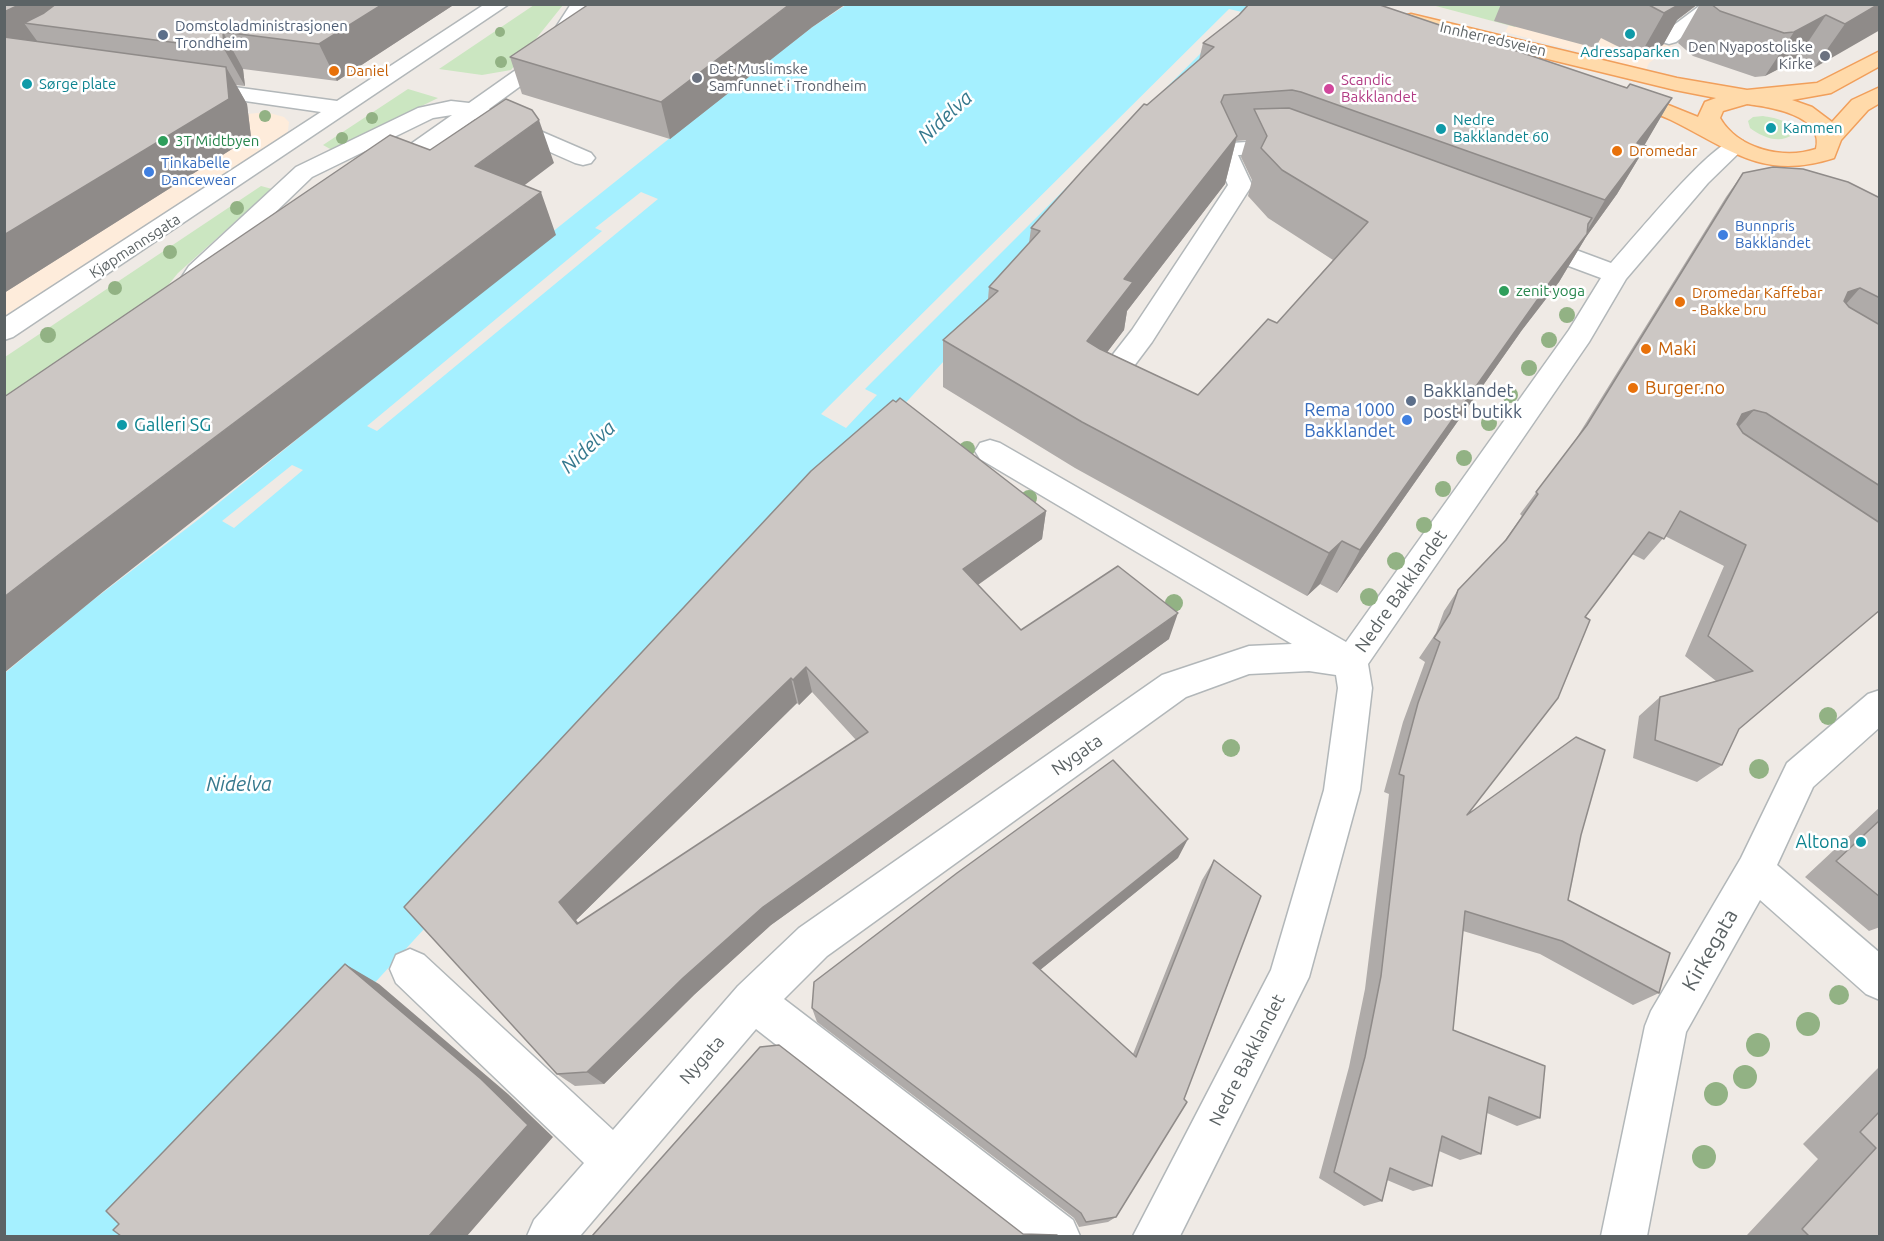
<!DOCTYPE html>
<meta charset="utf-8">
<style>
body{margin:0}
#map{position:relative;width:1884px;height:1241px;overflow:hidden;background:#efeae5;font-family:Ubuntu,sans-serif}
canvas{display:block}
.frame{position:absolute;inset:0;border:6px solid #5c6365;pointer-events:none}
</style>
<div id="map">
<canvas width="1884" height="1241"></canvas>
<div class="frame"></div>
</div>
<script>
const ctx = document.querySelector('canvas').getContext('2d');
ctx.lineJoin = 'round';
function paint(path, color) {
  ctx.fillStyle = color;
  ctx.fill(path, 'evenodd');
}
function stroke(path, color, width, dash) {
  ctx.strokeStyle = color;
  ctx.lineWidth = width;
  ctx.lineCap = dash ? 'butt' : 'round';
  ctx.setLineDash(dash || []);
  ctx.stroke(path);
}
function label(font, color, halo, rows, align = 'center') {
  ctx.font = font + ' Ubuntu,sans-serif';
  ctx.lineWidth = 5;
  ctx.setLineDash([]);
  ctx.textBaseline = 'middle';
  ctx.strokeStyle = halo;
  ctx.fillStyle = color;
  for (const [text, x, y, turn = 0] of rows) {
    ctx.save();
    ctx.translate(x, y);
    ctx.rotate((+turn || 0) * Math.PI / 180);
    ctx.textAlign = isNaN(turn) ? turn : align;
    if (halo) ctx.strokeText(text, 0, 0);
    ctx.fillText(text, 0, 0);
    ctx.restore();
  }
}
paint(new Path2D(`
 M1432 5 1654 35 1676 43 1649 63 1646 70 1505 32 1509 25Z
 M5 77 239 115 266 112 284 117 289 122 288 130 287 136 5 319Z`), '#feecdb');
paint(new Path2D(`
 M1502 4 1524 14 1515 27 1432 5Z
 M534 5H563L511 70 482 75 439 69Z
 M408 89 438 98 332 150 323 145Z
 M1763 116C1775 118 1791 120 1793 134 1780 145 1762 137 1750 128L1748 121 1753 117Z
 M261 186 272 189 178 273 136 325 5 418V357Z`), '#cbe6c1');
paint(new Path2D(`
 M846 5H1286L1138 149 143 1236H5V673L88 604 199 519 551 233 720 98 811 28Z`), '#a5f0ff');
paint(new Path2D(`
 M1229 9 1242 12 865 389 877 395 846 428 821 414Z
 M641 192 658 199 377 431 367 426 602 231 595 228Z
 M292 465 303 470 234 528 222 521Z`), '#efeae5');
const minor = new Path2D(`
 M485 4H509L13 337 4 340V318L321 112 197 94 189 93 186 88 189 83 197 82 337 101Z
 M571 4H591L576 28 609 4H633L489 109 591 153 595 158 591 163 583 165 575 163 475 119 394 177 386 179 378 177 374 172 378 167 452 115 433 118 312 177 207 278 201 287 192 289 183 287 179 281 189 266 296 167 418 108 451 101 469 103 547 48 556 27Z
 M1702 4H1725L1676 42 1669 44 1662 42 1659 38 1662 34Z
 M1735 139 1743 141 1746 146 1708 183 1626 279 1589 342 1368 664 1372 688 1360 790 1309 977 1180 1236H1133L1271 970 1324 790 1338 688 1336 675 1309 671 1249 674 1186 697 827 956 784 999 1073 1220 1080 1236H1021L756 1029 580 1236H527L534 1220 584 1163 396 983 390 969 396 955 410 949 424 955 613 1130 738 986 799 928 1162 675 1249 646 1292 644 980 459 975 451 980 443 990 440 1000 443 1346 642 1569 330 1601 278 1523 249 1520 243 1523 237 1532 235 1541 237 1611 263C1634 238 1708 146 1735 139Z
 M1279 140 1295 145 1298 150 1295 155 1287 157 1276 154 1238 155 1252 185 1152 342 1113 394 1103 397 1093 394 1089 387 1093 380 1132 330 1228 185 1212 149 1215 144Z
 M1880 690V727L1813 787 1777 865 1880 953V1000L1866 994 1760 900 1686 1032 1647 1236H1601L1645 1026 1651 1011 1741 858 1787 763 1868 694Z`);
const major = new Path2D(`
 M1411 14 1677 78 1747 90 1817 83 1880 51V66L1831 93 1792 100 1812 107 1832 122 1852 100 1880 87V103L1868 110 1841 140 1834 158C1763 181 1732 150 1671 120 1654 112 1634 106 1615 100L1612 95 1615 90 1623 88 1631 90 1698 117 1705 102 1716 98 1675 90 1404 24 1401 20 1404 16ZM1747 104C1770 107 1825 115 1816 149 1783 160 1738 149 1720 118L1723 111Z`);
stroke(minor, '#b2b7b9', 3);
stroke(major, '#f19f5b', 3);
paint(minor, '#fff');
paint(major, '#ffdaaa');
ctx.fillStyle = '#92b284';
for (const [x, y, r] of [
 [500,32,5],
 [501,62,6],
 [265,116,6],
 [372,118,6],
 [342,138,6],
 [237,208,7],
 [170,252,7],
 [115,288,7],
 [1567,315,8],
 [48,335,8],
 [1549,340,8],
 [1529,368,8],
 [1510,395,8],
 [1489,423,8],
 [967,449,8],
 [1464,458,8],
 [1443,489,8],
 [1029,498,8],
 [1424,525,8],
 [1396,561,9],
 [1369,597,9],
 [1174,603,9],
 [1828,716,9],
 [1231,748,9],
 [1759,769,10],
 [1839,995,10],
 [1808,1024,12],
 [1758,1045,12],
 [1745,1077,12],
 [1716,1094,12],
 [1704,1157,12]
]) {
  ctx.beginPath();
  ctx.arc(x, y, r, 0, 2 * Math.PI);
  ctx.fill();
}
paint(new Path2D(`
 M4 4H455L337 81 243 69 245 86 236 85 247 104 251 137 4 293Z
 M1501 4H1698L1677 20 1663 45 1639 57 1601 38 1595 48 1494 21Z
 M1700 4H1880L1814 68 1796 60 1765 76 1755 77 1693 56 1678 43Z
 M811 28 670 139 522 94 510 57Z
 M1203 43 1627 88 1672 98 1644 145 1646 146 1617 194 1586 237 1559 282 1522 330 1337 593 1320 584 1307 596 1075 468 943 387V340L988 299 989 287 1029 243 1031 228 1147 105 1199 60ZM1246 140 1241 157 1252 180 1248 196 1268 218 1333 260 1277 323 1198 395 1107 352 1124 330 1127 311 1225 184 1236 141Z
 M1743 173 1879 198 1880 197V610L1739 729 1722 765 1697 782 1633 758 1639 716 1660 697 1716 681 1685 656 1724 566 1665 536 1644 560 1632 554 1585 617 1467 815 1581 835 1568 900 1659 993 1633 1005 1540 954 1463 931 1453 1030 1540 1118 1517 1126 1487 1113 1481 1154 1460 1160 1439 1151 1432 1186 1413 1191 1387 1180 1382 1201 1364 1206 1319 1178 1349 1067 1365 989 1389 794 1384 792 1403 722 1425 662 1419 658 1436 633 1444 611 1458 590 1503 543 1522 516 1520 514 1574 442 1726 197Z
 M1046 511 1042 539 978 585 1021 630 1169 639 771 925 695 994 604 1084 575 1086 557 1074 404 907ZM812 692 856 740 578 924 576 920 797 703 799 705Z
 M1880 807V927L1869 931 1805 877Z
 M1178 858 1040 970 1133 1054 1202 880 1214 860 1116 1217 1108 1222 1079 1227 1074 1218 817 1022 812 1008Z
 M1880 1066V1236H1748L1747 1235 1818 1159 1803 1144Z`), '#afaba9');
paint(new Path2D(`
 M21 4H99L24 23 40 45 4 38V12Z
 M383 4H455L337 81 319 44Z
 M790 4H846L811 28 670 139 661 102Z
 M1676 4H1698L1677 20 1663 45 1639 57 1664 13Z
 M1880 4V30L1814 68 1845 24Z
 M1826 15 1796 60 1765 76 1794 32Z
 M223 32 243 69 245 86 224 49Z
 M226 67 247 104 251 137 4 293V235Z
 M1672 98 1644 146 1637 143Z
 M539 120 554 163 493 209 475 166Z
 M1237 136 1225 184 1127 311 1124 330 1080 388 1087 341 1124 279Z
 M1646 146 1617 194 1586 237 1559 282 1522 330 1337 593 1360 550 1588 224 1592 218 1568 258 1580 243 1605 200Z
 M541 192 556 235 104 591 4 673V597L61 553Z
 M1860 288 1839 312 1848 292Z
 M1754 410 1733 433 1742 414Z
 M1046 511 1042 539 962 596 963 569Z
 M1342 541 1320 584 1307 596 1329 553Z
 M1178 613 1169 639 771 925 695 994 604 1084 587 1072 683 978 763 907Z
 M806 667 812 692 799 705 793 680Z
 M791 678 797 703 576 920 593 942 559 902Z
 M1188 839 1178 858 1029 979 1033 963Z
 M345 964 379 984 508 1094 553 1137 467 1236H429Z`), '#8f8b89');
const building = new Path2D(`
 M4 4H21L4 12Z
 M56 4H383L319 44 223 32 224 49 24 23 44 13Z
 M589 4H790L661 102 510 57Z
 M1249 4H1377L1627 88 1630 84 1672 98 1637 143 1646 146 1605 200 1301 92 1292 90 1224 95 1221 102 1237 136 1124 279 1133 282 1087 341 1100 349 1198 395 1268 319 1277 323 1368 222 1282 170 1261 148 1267 136 1254 109 1289 108 1592 218 1588 224 1587 234 1550 282 1360 550 1342 541 1329 553 1082 422 943 340 998 291 989 287 1040 231 1031 228 1083 170 1144 104 1147 105 1214 47 1203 43 1239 15Z
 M1647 4H1680L1664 13Z
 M1711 4H1879L1845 24 1826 15 1794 32 1784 33 1720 11Z
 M4 37 226 67 229 99 4 235Z
 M506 99 532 110 539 120 475 166 541 192 61 553 4 597V397L390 135 430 150Z
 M1773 167 1803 169 1848 182 1880 198V298L1860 288 1848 292 1844 301 1849 307 1880 325V486L1766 413 1754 410 1742 414 1737 424 1743 433 1880 523V610L1739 729 1722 765 1655 740 1660 697 1753 671 1708 636 1746 545 1680 511 1664 539 1649 532 1585 617 1590 620 1558 698 1467 815 1576 737 1605 750 1581 835 1568 900 1670 953 1659 993 1562 941 1465 911 1453 1030 1545 1066 1540 1118 1489 1097 1481 1154 1442 1136 1432 1186 1390 1168 1382 1201 1334 1172 1365 1057 1381 976 1404 776 1399 774 1418 703 1440 642 1434 638 1450 613 1458 590 1506 540 1538 494 1536 492 1587 425 1743 173Z
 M900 398 1046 511 963 569 1021 630 1118 566 1178 613 763 907 683 978 587 1072 557 1074 404 907 811 471 893 400 896 402ZM806 667 868 732 577 924 559 902 791 678 793 680Z
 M1113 760 1188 839 1033 963 1136 1057 1214 860 1261 896 1184 1099 1187 1102 1116 1217 1086 1222 1081 1213 812 1008 814 982 957 873Z
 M1880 820V897L1836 861Z
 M345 964 481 1079 528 1125 429 1236H121L113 1230 119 1224 106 1211Z
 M779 1045 1023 1234 1057 1235V1236H592L760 1047Z
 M1880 1111V1236H1809L1802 1229 1876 1148 1860 1132Z`);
paint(building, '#ccc7c4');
stroke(building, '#8f8b89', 1.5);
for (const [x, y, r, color] of [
 [1630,34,6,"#0f9aa8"],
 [163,35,6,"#5c6f8a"],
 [1825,56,6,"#6b7280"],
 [334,71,6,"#e8710a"],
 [697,78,6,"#6b7280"],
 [27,84,6,"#0f9aa8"],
 [1329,89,6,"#d1479c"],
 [1771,128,6,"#0f9aa8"],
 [1441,129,6,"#0f9aa8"],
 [163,141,6,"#2e9e5b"],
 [1617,151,6,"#e8710a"],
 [149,172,6,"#3f7fe0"],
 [1723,235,6,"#3f7fe0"],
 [1504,291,6,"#2e9e5b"],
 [1680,302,6,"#e8710a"],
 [1646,349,6,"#e8710a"],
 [1633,388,6,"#e8710a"],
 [1411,401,6,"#5c6f8a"],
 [1407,420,6,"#3f7fe0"],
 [122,425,6,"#0f9aa8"],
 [1861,842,6,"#0f9aa8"]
]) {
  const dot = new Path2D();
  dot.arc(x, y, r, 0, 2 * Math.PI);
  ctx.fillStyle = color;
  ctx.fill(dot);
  stroke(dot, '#fff', 2);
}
label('15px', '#4e5e75', '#fff', [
 ["Domstoladministrasjonen",175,26],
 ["Trondheim",175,43]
], 'left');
label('15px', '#5c6365', '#fff', [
 ["Innherredsveien",1493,39,13],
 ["Kjøpmannsgata",135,246,-33]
]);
label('15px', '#5b616d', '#fff', [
 ["Den Nyapostoliske",1813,47],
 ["Kirke",1813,64],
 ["Det Muslimske",709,69,"left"],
 ["Samfunnet i Trondheim",709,86,"left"]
], 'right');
label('15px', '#0d838f', '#fff', [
 ["Adressaparken",1630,52,"center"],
 ["Sørge plate",39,84],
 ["Nedre",1453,120],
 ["Bakklandet 60",1453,137],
 ["Kammen",1783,128]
], 'left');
label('15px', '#c56008', '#fff', [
 ["Daniel",346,71],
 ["Dromedar",1629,151],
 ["Dromedar Kaffebar",1692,293],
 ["- Bakke bru",1692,310]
], 'left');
label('15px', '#b23c85', '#fff', [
 ["Scandic",1341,80],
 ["Bakklandet",1341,97]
], 'left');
label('15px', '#27864d', '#fff', [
 ["3T Midtbyen",175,141],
 ["zenit yoga",1516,291]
], 'left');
label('15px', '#366cbe', '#fff', [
 ["Tinkabelle",161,163],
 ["Dancewear",161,180],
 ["Bunnpris",1735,226],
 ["Bakklandet",1735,243]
], 'left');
label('18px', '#c56008', '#fff', [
 ["Maki",1658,349],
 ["Burger.no",1645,388]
], 'left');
label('18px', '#4e5e75', '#fff', [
 ["Bakklandet",1423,391],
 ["post i butikk",1423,412]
], 'left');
label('18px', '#366cbe', '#fff', [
 ["Rema 1000",1395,410],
 ["Bakklandet",1395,431]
], 'right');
label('18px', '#0d838f', '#fff', [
 ["Galleri SG",134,425],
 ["Altona",1849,842,"right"]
], 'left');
label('18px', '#5c6365', '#fff', [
 ["Nedre Bakklandet",1401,591,-55],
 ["Nygata",1077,755,-35],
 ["Nygata",702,1060,-49],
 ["Nedre Bakklandet",1247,1060,-63]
]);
label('italic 20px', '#36798e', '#fff', [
 ["Nidelva",945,117,-43],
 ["Nidelva",588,447,-43],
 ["Nidelva",239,784]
]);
label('21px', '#5c6365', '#fff', [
 ["Kirkegata",1710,950,-60]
]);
</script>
